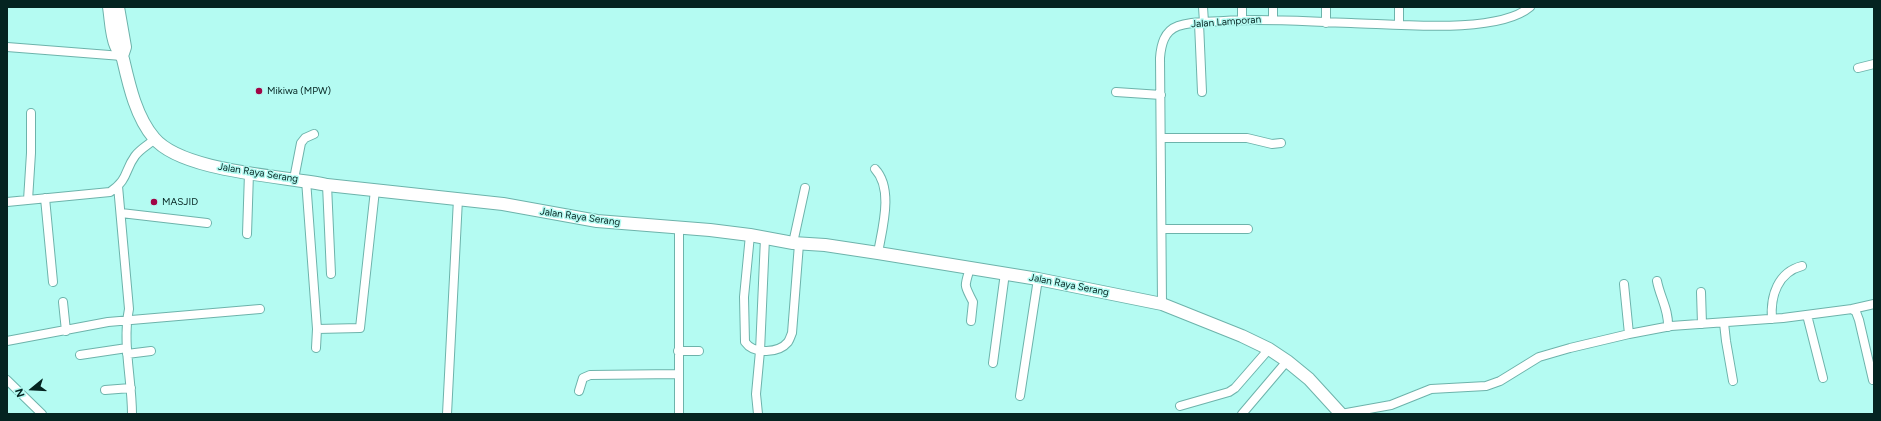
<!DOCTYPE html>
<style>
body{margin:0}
#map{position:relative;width:1881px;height:421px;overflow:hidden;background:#b4fbf2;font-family:Figtree,sans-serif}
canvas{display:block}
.frame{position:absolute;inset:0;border:8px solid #052421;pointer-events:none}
.north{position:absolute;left:12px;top:369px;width:40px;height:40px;-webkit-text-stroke:3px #b4fbf2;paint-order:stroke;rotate:252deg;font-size:11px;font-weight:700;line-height:16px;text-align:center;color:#052421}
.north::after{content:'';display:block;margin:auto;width:14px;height:18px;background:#052421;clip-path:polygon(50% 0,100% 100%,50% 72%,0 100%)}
</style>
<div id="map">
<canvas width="1881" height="421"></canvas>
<div class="frame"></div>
<div class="north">N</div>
</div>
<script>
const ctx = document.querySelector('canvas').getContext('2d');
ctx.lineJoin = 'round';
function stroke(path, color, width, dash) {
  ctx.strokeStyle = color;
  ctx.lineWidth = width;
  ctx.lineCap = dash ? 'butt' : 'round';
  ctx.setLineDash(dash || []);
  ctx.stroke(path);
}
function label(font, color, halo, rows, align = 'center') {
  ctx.font = font + ' Figtree,sans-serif';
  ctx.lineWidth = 3;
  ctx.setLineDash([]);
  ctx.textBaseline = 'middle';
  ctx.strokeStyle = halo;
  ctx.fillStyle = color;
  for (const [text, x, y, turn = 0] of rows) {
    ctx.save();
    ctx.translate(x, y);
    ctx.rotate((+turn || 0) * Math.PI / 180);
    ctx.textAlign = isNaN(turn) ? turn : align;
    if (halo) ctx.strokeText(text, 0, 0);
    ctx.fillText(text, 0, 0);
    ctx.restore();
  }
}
const minor = new Path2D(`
 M1203 7 1204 22
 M1273 7V20
 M1399 7V25
 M1242 20V7
 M1199 23 1202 92
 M1326 23V7
 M7 47 122 56
 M1858 68 1874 64
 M1116 92 1161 95
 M1162 138H1247L1272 144 1281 143
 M875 169C894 189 882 229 878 253
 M294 179 301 143 305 138 314 134
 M306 180 317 329 316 348
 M327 185 331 274
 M118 186 129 309C122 343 132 379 132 414
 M45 198 53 282
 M28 200 31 153V113
 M7 202 110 192C129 179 124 171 135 156 140 149 148 145 155 139
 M121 213 207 223
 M679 227V414
 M1162 229H1248
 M247 234 249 173
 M750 235 744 297 745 342C754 355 779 353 788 342 790 339 791 335 792 333L799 244
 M793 243 805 188
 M970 268C964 288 964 284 973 302L971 321
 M1657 281C1660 297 1669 310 1668 327
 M1624 284 1629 334
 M1701 292 1702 324
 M63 302 66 331
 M1162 304 1160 58C1161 45 1164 31 1178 26 1192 21 1209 22 1224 21 1266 18 1309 22 1351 23 1394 24 1497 35 1530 7
 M1852 309 1874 304
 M1807 315 1823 378
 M1772 319C1770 296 1778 272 1802 266
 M1724 323 1726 341 1733 381
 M317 329 360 328 375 190
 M7 341 108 322 260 309
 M678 351H699
 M127 354 151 351
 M80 355 127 348
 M993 363 1005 273
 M7 380 42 414
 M105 390 131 388
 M579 391 583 378 590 375 678 374
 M1020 396 1038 279
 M1180 406 1229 392 1235 388 1269 349
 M447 414 458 199
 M758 414 756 394 760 351 765 238
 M1242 414 1287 361
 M1341 414 1391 405 1431 389 1486 386 1500 381 1539 357 1570 348 1629 334 1671 326 1783 318 1852 309 1856 312 1859 320 1873 380`);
const highway = new Path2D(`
 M109 7C111 19 111 35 116 46 118 51 121 54 123 59 129 85 136 117 154 138 182 172 284 176 327 185L503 204 597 221 710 230 750 235 793 243 825 245 878 253 1038 279 1162 304 1242 336 1269 349 1287 361 1309 379 1341 414
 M118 7 125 47 122 56`);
stroke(minor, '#6db3ab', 10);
stroke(highway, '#6db3ab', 14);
stroke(minor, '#fff', 8);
stroke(highway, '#fff', 12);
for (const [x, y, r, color] of [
 [259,91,4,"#a00546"],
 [154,202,4,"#a00546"]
]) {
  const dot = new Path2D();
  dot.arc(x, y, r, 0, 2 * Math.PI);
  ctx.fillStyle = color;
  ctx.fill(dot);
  stroke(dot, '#b4fbf2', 1.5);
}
label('10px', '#052421', '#b4fbf2', [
 ["Jalan Lamporan",1226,22,-4],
 ["Jalan Raya Serang",258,173,9],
 ["Jalan Raya Serang",580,217,8],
 ["Jalan Raya Serang",1069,285,11]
]);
label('10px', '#052421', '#b4fbf2', [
 ["Mikiwa (MPW)",267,91],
 ["MASJID",162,202]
], 'left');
</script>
